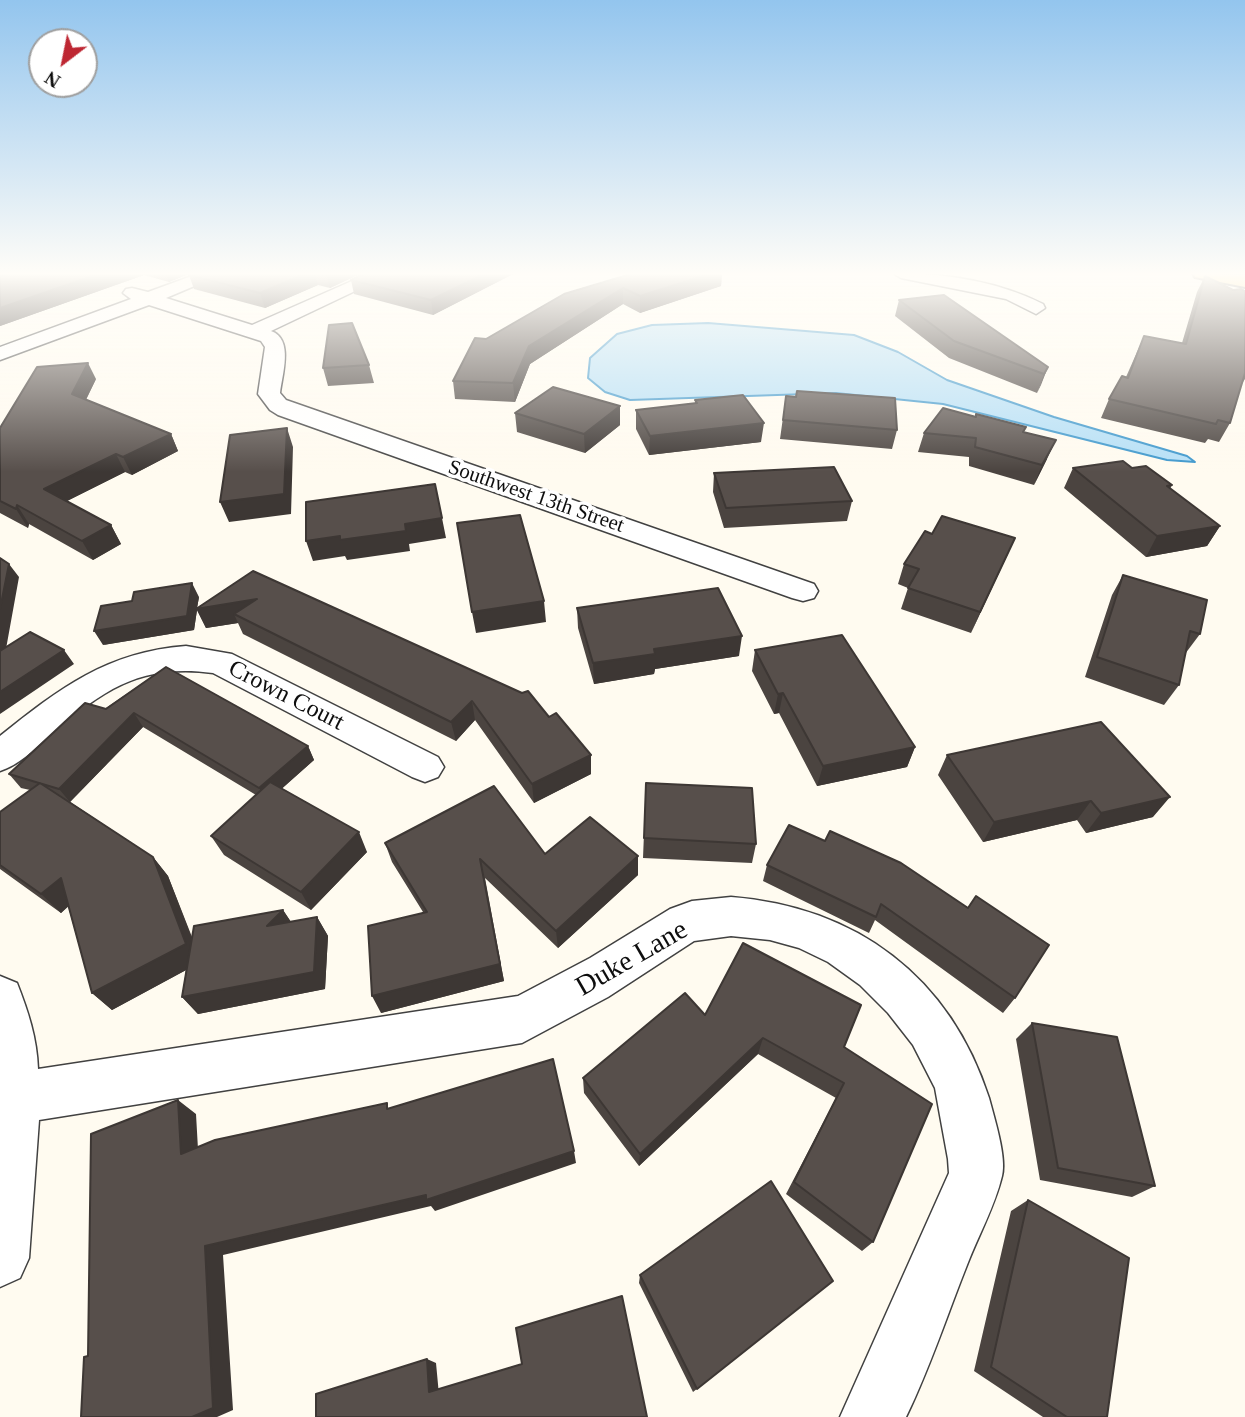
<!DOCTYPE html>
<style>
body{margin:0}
#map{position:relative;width:1245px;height:1417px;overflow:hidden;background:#fffbf0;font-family:"Times New Roman",serif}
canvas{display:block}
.north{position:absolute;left:28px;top:28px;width:70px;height:70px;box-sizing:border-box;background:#fff;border:2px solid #9f9f9f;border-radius:50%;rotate:212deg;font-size:19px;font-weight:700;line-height:28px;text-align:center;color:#0e0e0e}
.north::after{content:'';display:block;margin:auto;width:24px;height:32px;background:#be2733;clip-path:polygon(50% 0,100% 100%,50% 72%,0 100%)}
</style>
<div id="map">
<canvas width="1245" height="1417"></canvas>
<div class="north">N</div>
</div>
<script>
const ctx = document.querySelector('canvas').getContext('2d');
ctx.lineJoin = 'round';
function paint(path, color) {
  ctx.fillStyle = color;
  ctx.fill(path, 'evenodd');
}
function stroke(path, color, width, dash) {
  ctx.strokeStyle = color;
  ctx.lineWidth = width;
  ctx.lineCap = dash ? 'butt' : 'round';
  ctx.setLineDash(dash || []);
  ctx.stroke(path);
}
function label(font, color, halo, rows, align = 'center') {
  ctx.font = font + ' "Times New Roman",serif';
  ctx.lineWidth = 7;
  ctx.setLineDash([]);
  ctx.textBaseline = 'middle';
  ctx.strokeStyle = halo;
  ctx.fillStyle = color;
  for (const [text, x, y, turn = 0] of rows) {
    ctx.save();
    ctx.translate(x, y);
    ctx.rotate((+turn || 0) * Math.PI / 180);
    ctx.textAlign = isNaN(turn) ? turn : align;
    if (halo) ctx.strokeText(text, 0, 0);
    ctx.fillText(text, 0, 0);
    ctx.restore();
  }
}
const water = new Path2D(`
 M708 323 854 335 898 352 947 380 1054 417 1187 456 1195 462 1167 460 943 404 836 393 630 400 605 392 588 378 590 358 617 334 652 325Z`);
paint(water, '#b5dff6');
stroke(water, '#3d97cc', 2);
const minor = new Path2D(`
 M200 273H225L166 298 252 325 370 273H393L271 331C294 339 282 375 280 393L286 400 814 584 818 591 814 598 803 601 792 598 278 415 270 410 258 394 265 347 261 341 149 305 0 360V347L131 299 123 293 126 289 132 288 148 292Z
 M893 273C943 273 997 281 1043 304L1045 308 1036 314 1006 299 901 278Z
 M186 646 232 654 438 757 444 767 438 777 425 782 412 777 213 673C139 663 102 691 48 737 33 750 19 765 0 771V736C60 688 107 652 186 646Z
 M731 897C857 907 950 977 989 1098 994 1117 1007 1158 1002 1176 995 1206 978 1236 967 1265 947 1315 930 1368 906 1417H840L949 1173 948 1159 935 1088 913 1045 888 1013 860 985 828 962 799 948 770 940 731 936 694 941 608 997 522 1043 39 1120 29 1258 20 1278 0 1287V976L17 983C28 1011 37 1038 38 1069L518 996 590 958 670 909 692 901Z`);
const major = new Path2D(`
 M1193 273 1245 275V287L1195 277Z`);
stroke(minor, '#414141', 3);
stroke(major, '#1f1f1f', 4);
paint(minor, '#fff');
paint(major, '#f7d068');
paint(new Path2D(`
 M0 273H191L169 282 144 275 0 326Z
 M192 273H362L330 288 318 285 265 308 194 289 189 275Z
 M515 273 433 315 354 294 351 280Z
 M634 273H722L721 286 640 313 623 304 530 364 515 402 455 399 453 381 486 339Z
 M1205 276 1233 290 1245 291V379L1241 385 1230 423 1219 442 1208 439 1205 443 1101 418 1109 399 1126 377 1144 336 1182 343 1197 292Z
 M899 300 1048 367 1037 393 949 358 895 316Z
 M369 365 374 383 328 386 323 368Z
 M96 379 86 400 171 434 178 451 132 475 125 472 67 501 111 525 121 544 93 560 29 524 28 528 0 513V428Z
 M786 396 897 430 892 449 780 439Z
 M695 400 761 442 649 455 636 429V410L695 403Z
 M515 413 620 425 585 453 517 432Z
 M976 414 1024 432 1047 459 1034 485 969 466V457L918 452 924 433 975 417Z
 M1073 468H1132L1172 485 1170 489 1220 526 1207 546 1146 557 1064 488Z
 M714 473 852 501 847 521 724 528 713 492Z
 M932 534 1015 538 971 633 901 609 908 588 898 584 904 564Z
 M253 571 591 774 534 803 475 720 456 741 243 634 238 623 206 628 197 610 194 630 103 645 199 597 197 608Z
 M1123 575 1200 634 1185 654 1179 685 1164 705 1085 677 1112 595Z
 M577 608 739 656 655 669 654 674 594 684 578 628Z
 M755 650 915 747 907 767 817 786 779 713 774 714 752 671Z
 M166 667 308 746 314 760 281 789 367 852 311 910 224 855 211 836 256 795 143 727 70 802 153 857 168 876 192 937 283 910 291 922 317 917 328 936 325 989 198 1014 182 997 186 970 112 1010 92 993 68 906 61 913 0 869V812L30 790 21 788 9 774Z
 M947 755 1153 817 1086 833 1077 820 983 842 938 775Z
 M646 783 756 844 752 863 643 858Z
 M789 825 1015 998 1003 1013 875 920 869 933 763 881 767 865Z
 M385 843 545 854 638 875 558 948 485 878 504 981 381 1013 423 912 392 862Z
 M705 1015 844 1047 873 1242 862 1251 786 1194 836 1098 758 1054 639 1166 584 1093 583 1078Z
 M1032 1023 1155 1186 1132 1197 1040 1180 1016 1039Z
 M1028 1200 1107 1417H1043L974 1371 1011 1211Z
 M640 1275 833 1281 693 1392 639 1283Z`), '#4b4440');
paint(new Path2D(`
 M101 273H144V275L0 326V308Z
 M166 273H191L169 282Z
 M307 273H315L318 285 265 308 260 293Z
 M326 273H362L330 288Z
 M486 273H515L433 315 431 300Z
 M712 273H722L721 286 640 313V296Z
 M623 288V304L530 364 515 402 513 383 529 346Z
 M88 363 96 379 80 411 72 394Z
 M1048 367 1041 385 1037 393 1044 374Z
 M620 406V425L585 453 584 434Z
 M764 423 761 442 649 455 650 436Z
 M287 428 293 447 291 514 229 522 220 502Z
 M171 434 178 451 132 475 123 457Z
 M1056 440 1047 459 1034 485 1042 465Z
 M116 454 125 472 55 507 44 489Z
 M17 505 29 524 28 528 16 509Z
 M442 518 446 538 409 544 410 551 347 560 345 556 313 561 306 541 340 536 405 524Z
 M111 525 121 544 93 560 82 541Z
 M1220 526 1207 546 1146 557 1157 536Z
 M1015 538 1006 558 971 633 980 612Z
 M9 564 19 577 2 671 0 669V609Z
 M192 583 199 597 197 608 257 599 234 614 238 623 206 628 197 610 194 630 103 645 94 631Z
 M544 601 546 622 476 633 472 612Z
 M742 636 739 656 655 669 654 674 594 684 593 663 654 649Z
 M64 650 74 664 0 714V692Z
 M783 693 779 713 774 714 778 694Z
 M472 701 475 720 456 741 451 722Z
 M134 713 143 727 70 802 59 789Z
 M308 746 314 760 267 802 259 788Z
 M915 747 907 767 817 786 823 766Z
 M591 755V774L534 803 532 784Z
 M1170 797 1153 817 1086 833 1101 813Z
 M1091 801 1077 820 983 842 994 822Z
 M359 832 367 852 311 910 301 892Z
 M638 856V875L558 948 556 931Z
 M153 857 168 876 201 962 112 1010 92 993Z
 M480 859 504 981 381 1013 372 996Z
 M61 878 79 897 61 913 41 894Z
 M283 910 295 928 267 926Z
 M317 917 328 936 325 989 198 1014 182 997Z
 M763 1038 758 1054 639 1166 640 1154Z
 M178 1100 196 1114 199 1167 181 1154Z
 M574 1151 576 1163 435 1211 431 1206 223 1255 233 1410 217 1417H192L205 1246Z
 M427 1359 436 1363 439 1395 429 1392Z`), '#3d3734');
const building = new Path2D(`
 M10 273H101L0 308V276Z
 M192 273H307L260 293 189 275Z
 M365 273H486L431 300 351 280Z
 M634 273H712L640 296 623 288 529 346 513 383 453 381 475 338 486 339 564 294Z
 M1205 276 1233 290 1241 289 1245 291V373L1230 423 1218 420 1216 424 1109 399 1122 376 1128 378 1144 336 1186 344Z
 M944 295 1048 367 1044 374 954 341 899 300Z
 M352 323 369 365 323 368 329 325Z
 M88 363 72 394 171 434 123 457 116 454 44 489 111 525 82 541 17 505 16 509 0 501V428L37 367Z
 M553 387 620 406 584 434 515 413Z
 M797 391 895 398 897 430 783 420 786 396 796 397Z
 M743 395 764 423 650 436 636 410 697 403 695 400Z
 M943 408 976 417V414L1026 427 1023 432 1056 440 1042 465 975 447 976 438 924 433Z
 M287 428 284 494 220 502 230 435Z
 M1123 461 1132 468 1146 466 1172 485 1167 486 1220 526 1157 536 1073 468Z
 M834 467 852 501 726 508 714 473Z
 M435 484 442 518 405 524 406 531 340 540V536L306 541V502Z
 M520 515 544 601 472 612 457 523Z
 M942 516 1015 538 980 612 908 588 919 569 904 564 925 531 932 534Z
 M0 558 9 564 0 609Z
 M253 571 522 693 528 691 549 717 556 713 591 755 532 784 472 701 451 722 234 614 257 599 196 609Z
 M1123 575 1207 600 1200 634 1190 631 1179 685 1097 657Z
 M192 583 187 616 94 631 101 606 132 601 134 592Z
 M718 588 742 636 654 649 655 654 593 663 577 608Z
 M30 632 64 650 0 692V651Z
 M842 635 915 747 823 766 783 693 778 694 755 650Z
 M166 667 308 746 259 788 134 713 59 789 9 774 85 703 106 709Z
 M1101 722 1170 797 1101 813 1091 801 994 822 947 755Z
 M270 782 359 832 301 892 211 836Z
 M40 783 153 857 186 944 92 993 61 878 41 894 0 865V812Z
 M646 783 752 788 756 844 644 838Z
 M494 786 545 854 590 817 638 856 556 931 480 859 500 964 372 996 368 926 427 912 385 843Z
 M789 825 825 841 830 831 901 863 968 908 976 896 1049 945 1015 998 881 904 876 917 767 865Z
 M283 910 267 926 317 917 314 972 182 997 194 926Z
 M743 943 861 1005 844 1047 932 1104 873 1242 794 1182 844 1083 763 1038 640 1154 583 1078 685 993 705 1015Z
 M1032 1023 1117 1037 1155 1186 1058 1168Z
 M553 1059 574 1151 426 1200V1195L205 1246 213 1408 192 1417H81L84 1357 88 1356 91 1134 178 1100 181 1154 215 1140 387 1103V1109Z
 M771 1181 833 1281 697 1389 640 1275Z
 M1028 1200 1129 1258 1107 1417H1067L991 1367Z
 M622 1296 647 1417H316V1394L427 1359 429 1392 522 1364 516 1328Z`);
paint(building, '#574f4b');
stroke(building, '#3d3734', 2);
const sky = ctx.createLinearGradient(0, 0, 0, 472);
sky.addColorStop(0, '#93c5ee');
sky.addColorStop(0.58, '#fffdf8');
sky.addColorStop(1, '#fffdf800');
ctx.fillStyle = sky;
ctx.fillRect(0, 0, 1245, 472);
label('21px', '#0e0e0e', '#fff', [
 ["Southwest 13th Street",536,497,19]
]);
label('24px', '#0e0e0e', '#fff', [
 ["Crown Court",286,696,27]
]);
label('28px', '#0e0e0e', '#fff', [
 ["Duke Lane",632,959,-30]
]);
</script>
